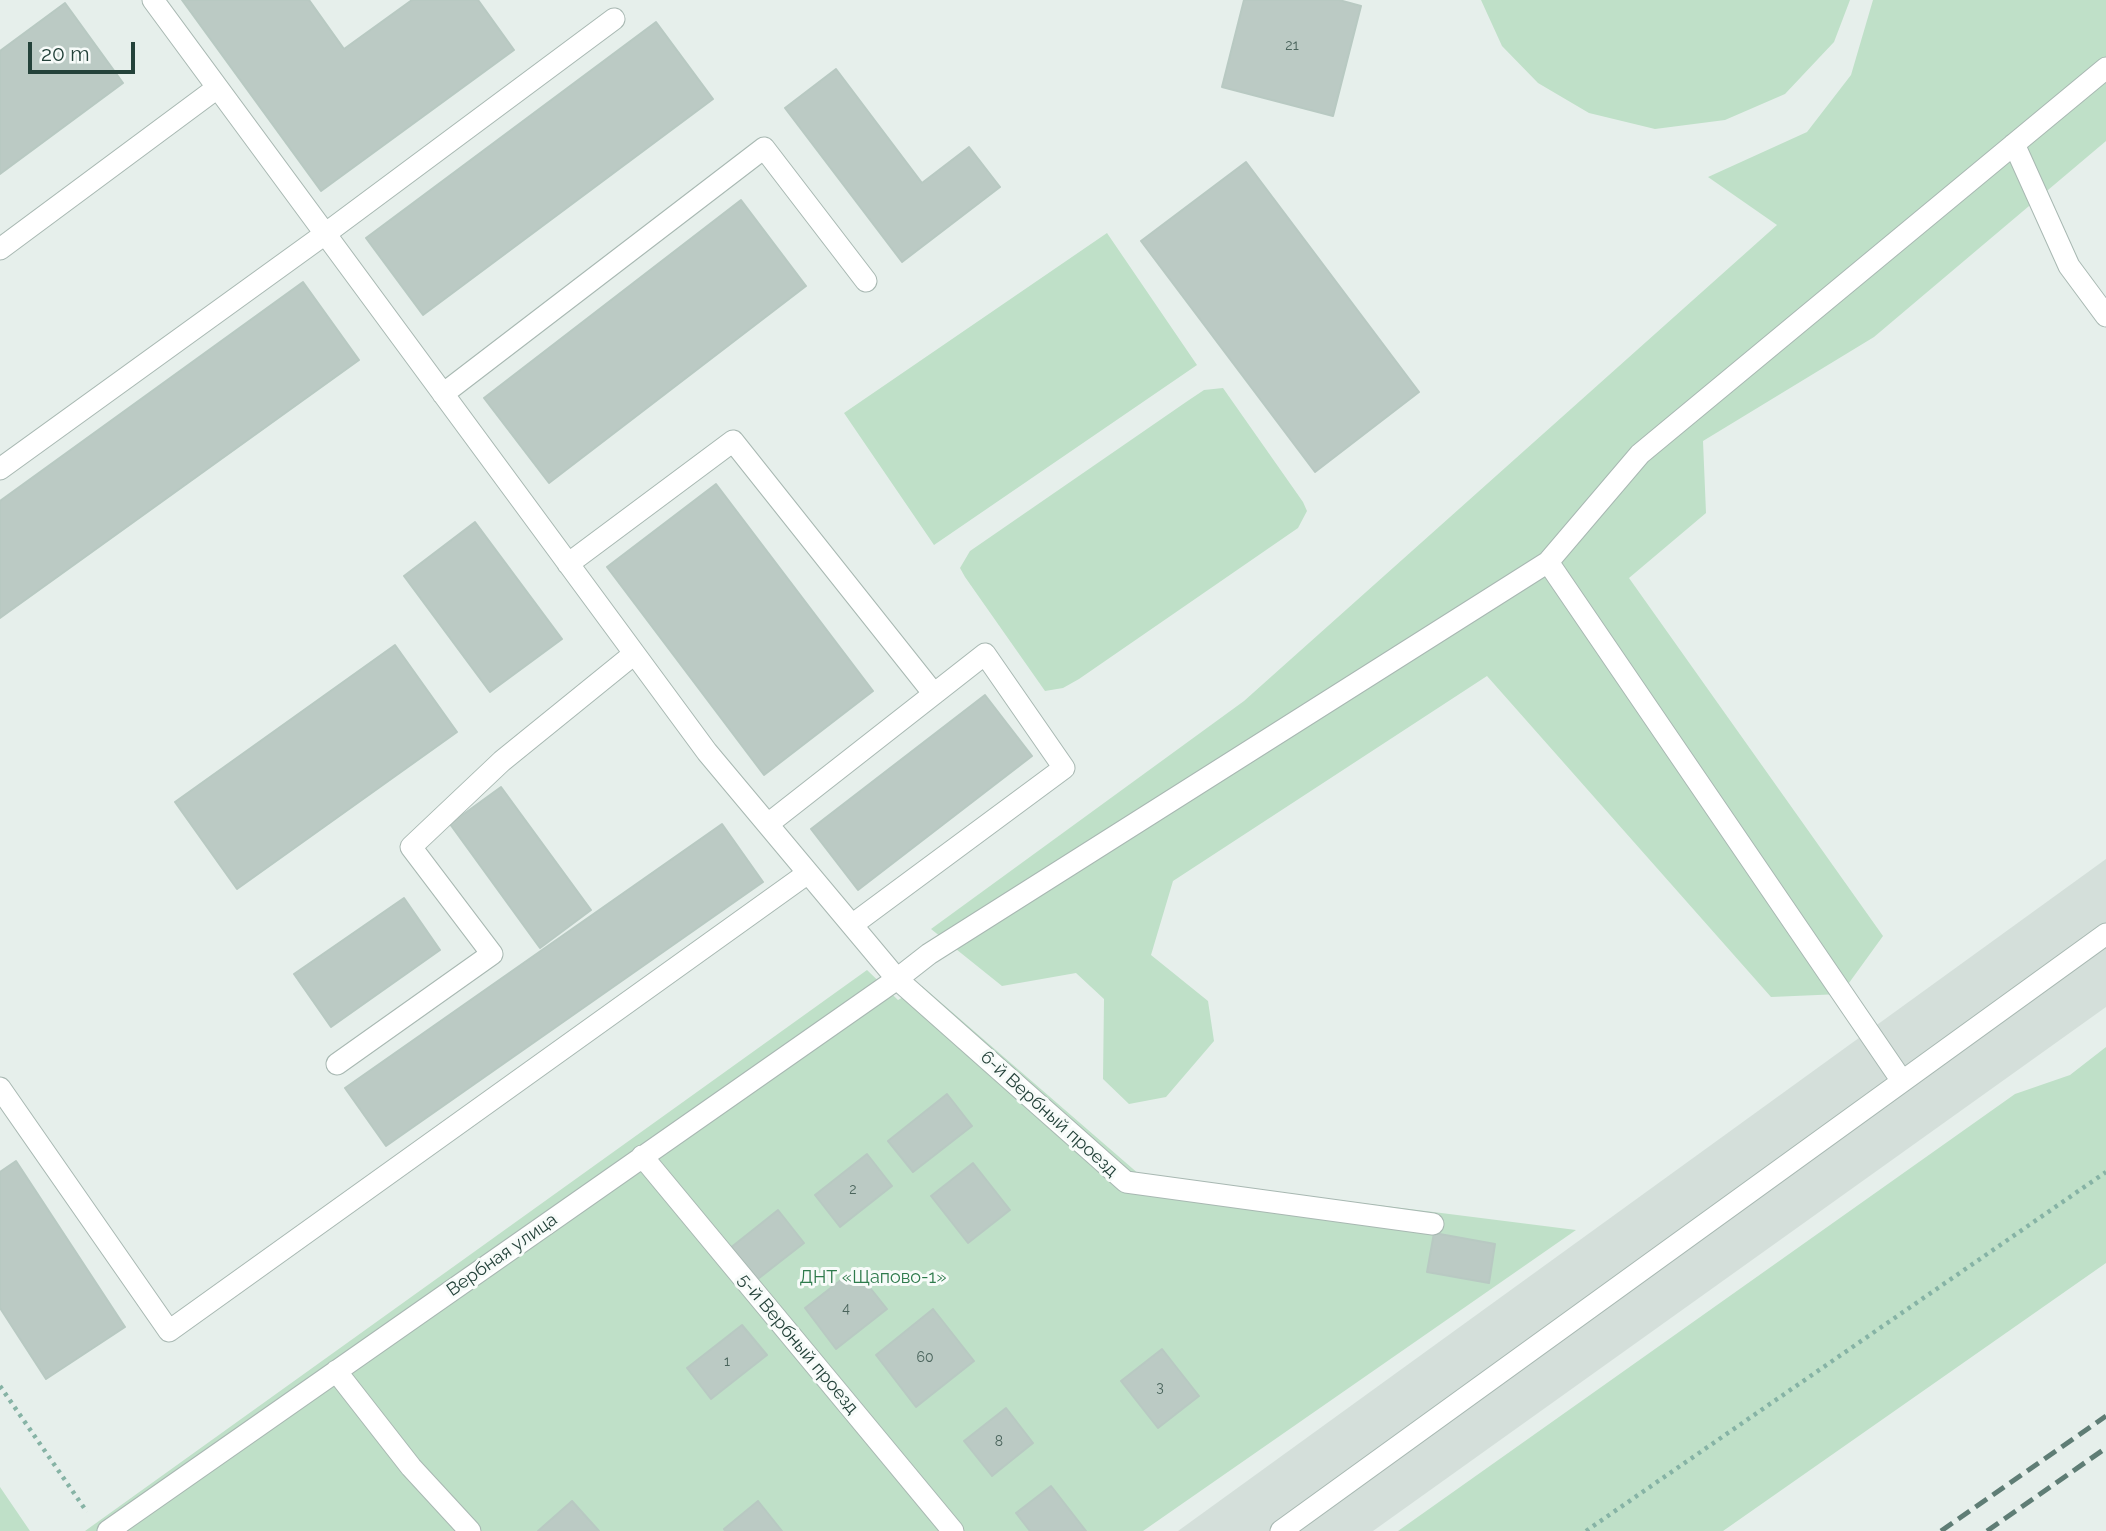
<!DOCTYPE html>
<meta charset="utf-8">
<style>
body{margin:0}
#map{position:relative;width:2106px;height:1531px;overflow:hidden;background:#e6efeb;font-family:Raleway,sans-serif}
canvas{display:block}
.scale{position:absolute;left:28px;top:42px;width:107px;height:32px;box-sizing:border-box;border:4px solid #24423a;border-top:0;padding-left:9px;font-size:21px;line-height:24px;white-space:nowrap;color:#24423a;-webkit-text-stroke:5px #f7fbf9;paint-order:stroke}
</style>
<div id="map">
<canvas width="2106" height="1531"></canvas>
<div class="scale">20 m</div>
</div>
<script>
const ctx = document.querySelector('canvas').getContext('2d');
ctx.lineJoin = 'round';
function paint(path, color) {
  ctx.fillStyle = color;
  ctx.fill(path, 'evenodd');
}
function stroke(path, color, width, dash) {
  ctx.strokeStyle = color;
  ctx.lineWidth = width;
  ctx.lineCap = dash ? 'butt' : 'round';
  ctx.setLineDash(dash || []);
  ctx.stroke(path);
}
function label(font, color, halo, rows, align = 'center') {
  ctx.font = font + ' Raleway,sans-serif';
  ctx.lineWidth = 6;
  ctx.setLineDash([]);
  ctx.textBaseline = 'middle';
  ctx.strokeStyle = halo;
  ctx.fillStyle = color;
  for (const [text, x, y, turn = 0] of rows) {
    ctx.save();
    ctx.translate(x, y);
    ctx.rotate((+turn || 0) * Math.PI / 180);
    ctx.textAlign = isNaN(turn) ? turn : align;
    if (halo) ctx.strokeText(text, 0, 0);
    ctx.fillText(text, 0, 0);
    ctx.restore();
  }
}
paint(new Path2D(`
 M2106 859V1007L1373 1531H1178Z`), '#d4dfda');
paint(new Path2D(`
 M1481 0H1850L1834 42 1785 94 1725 120 1655 129 1589 113 1538 83 1502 46Z
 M1873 0H2106V141L1874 337 1703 441 1706 513 1629 578 1883 936 1841 994 1771 997 1487 676 1173 881 1151 955 1208 1001 1214 1041 1166 1097 1129 1104 1103 1079 1104 999 1076 973 1002 986 931 929 1244 701 1777 225 1708 177 1807 132 1851 75Z
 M1107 233 1197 365 934 545 844 413Z
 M1223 388 1303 502 1307 511 1298 528 1079 679 1063 688 1045 691 965 577 960 568 970 551 1189 400 1204 390Z
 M867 970 898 1000 922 986 1140 1175 1576 1230 1143 1531H85Z
 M2106 1047V1263L1723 1531H1398L2015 1094 2070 1075Z
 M0 1487 30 1531H0Z`), '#bfe0c8');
const building = new Path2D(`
 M182 0H309L344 49 412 0H478L514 50 321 191Z
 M1244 0H1339L1361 6 1333 116 1222 87Z
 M65 3 123 83 0 174V51Z
 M656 22 713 99 423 315 366 238Z
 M836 69 922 183 969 147 1000 187 902 262 785 108Z
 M1246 162 1419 392 1315 472 1141 241Z
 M741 200 806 286 549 483 484 398Z
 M303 282 359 360 0 618V501Z
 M716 484 873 691 764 775 607 567Z
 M475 522 562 639 490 692 404 576Z
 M395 645 457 732 237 889 175 802Z
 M985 695 1032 756 858 890 811 829Z
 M501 787 591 910 540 948 450 824Z
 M722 824 763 882 386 1146 345 1088Z
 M404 898 440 950 331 1027 294 974Z
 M947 1094 972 1126 913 1172 888 1141Z
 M867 1154 892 1186 840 1227 815 1195Z
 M16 1161 125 1327 46 1379 0 1308V1172Z
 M973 1163 1010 1210 968 1243 931 1196Z
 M778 1210 804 1243 754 1282 729 1249Z
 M1434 1233 1495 1244 1489 1283 1427 1272Z
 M855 1269 887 1309 836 1349 805 1308Z
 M933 1309 974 1361 916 1407 876 1355Z
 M742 1325 767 1355 711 1399 687 1368Z
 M1162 1349 1199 1396 1158 1428 1121 1381Z
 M1006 1408 1033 1443 992 1476 964 1441Z
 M1051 1486 1086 1531H1030L1016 1513Z
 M572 1501 599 1531H538Z
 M758 1501 782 1531H725L724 1529Z`);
paint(building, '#bbcac4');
stroke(building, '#b8c9c2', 2);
const lane = new Path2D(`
 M153 0 707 752 897 979 929 954 1548 562 1640 454 2106 68
 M2014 144 2069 266 2106 316
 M0 249 217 88
 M443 394 764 148 866 281
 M0 469 325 234 614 19
 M1548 562 1902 1081
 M568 564 733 441 934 694
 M768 824 985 654 1064 768 852 925
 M337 1064 492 954 411 847 502 761 634 654
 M0 1088 169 1331 808 873
 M1281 1531 2106 934`);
const street = new Path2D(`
 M642 1156 953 1531
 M336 1371 411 1467 470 1531
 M108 1531 897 979 1126 1182 1433 1224`);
stroke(lane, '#a8b8b2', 23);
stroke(street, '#a8b8b2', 23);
stroke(new Path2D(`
 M0 1386 87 1512
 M1586 1531 2106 1172`), '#86b3a5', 4.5, [3.5, 5]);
stroke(lane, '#fff', 21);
stroke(street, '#fff', 21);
stroke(new Path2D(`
 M1941 1531 2106 1416
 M1987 1531 2106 1448`), '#5f7d75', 5, [14, 7]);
label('14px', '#4a645c', null, [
 ["21",1292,46],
 ["2",853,1190],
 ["4",846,1309],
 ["60",925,1358],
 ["1",727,1362],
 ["3",1160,1388],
 ["8",999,1442]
]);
label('18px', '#24423a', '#f7fbf9', [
 ["6-й Вербный проезд",1049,1114,42],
 ["Вербная улица",502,1255,-35],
 ["5-й Вербный проезд",798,1344,50]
]);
label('18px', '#2d7a4b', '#f7fbf9', [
 ["ДНТ «Щапово-1»",873,1278]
]);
</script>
